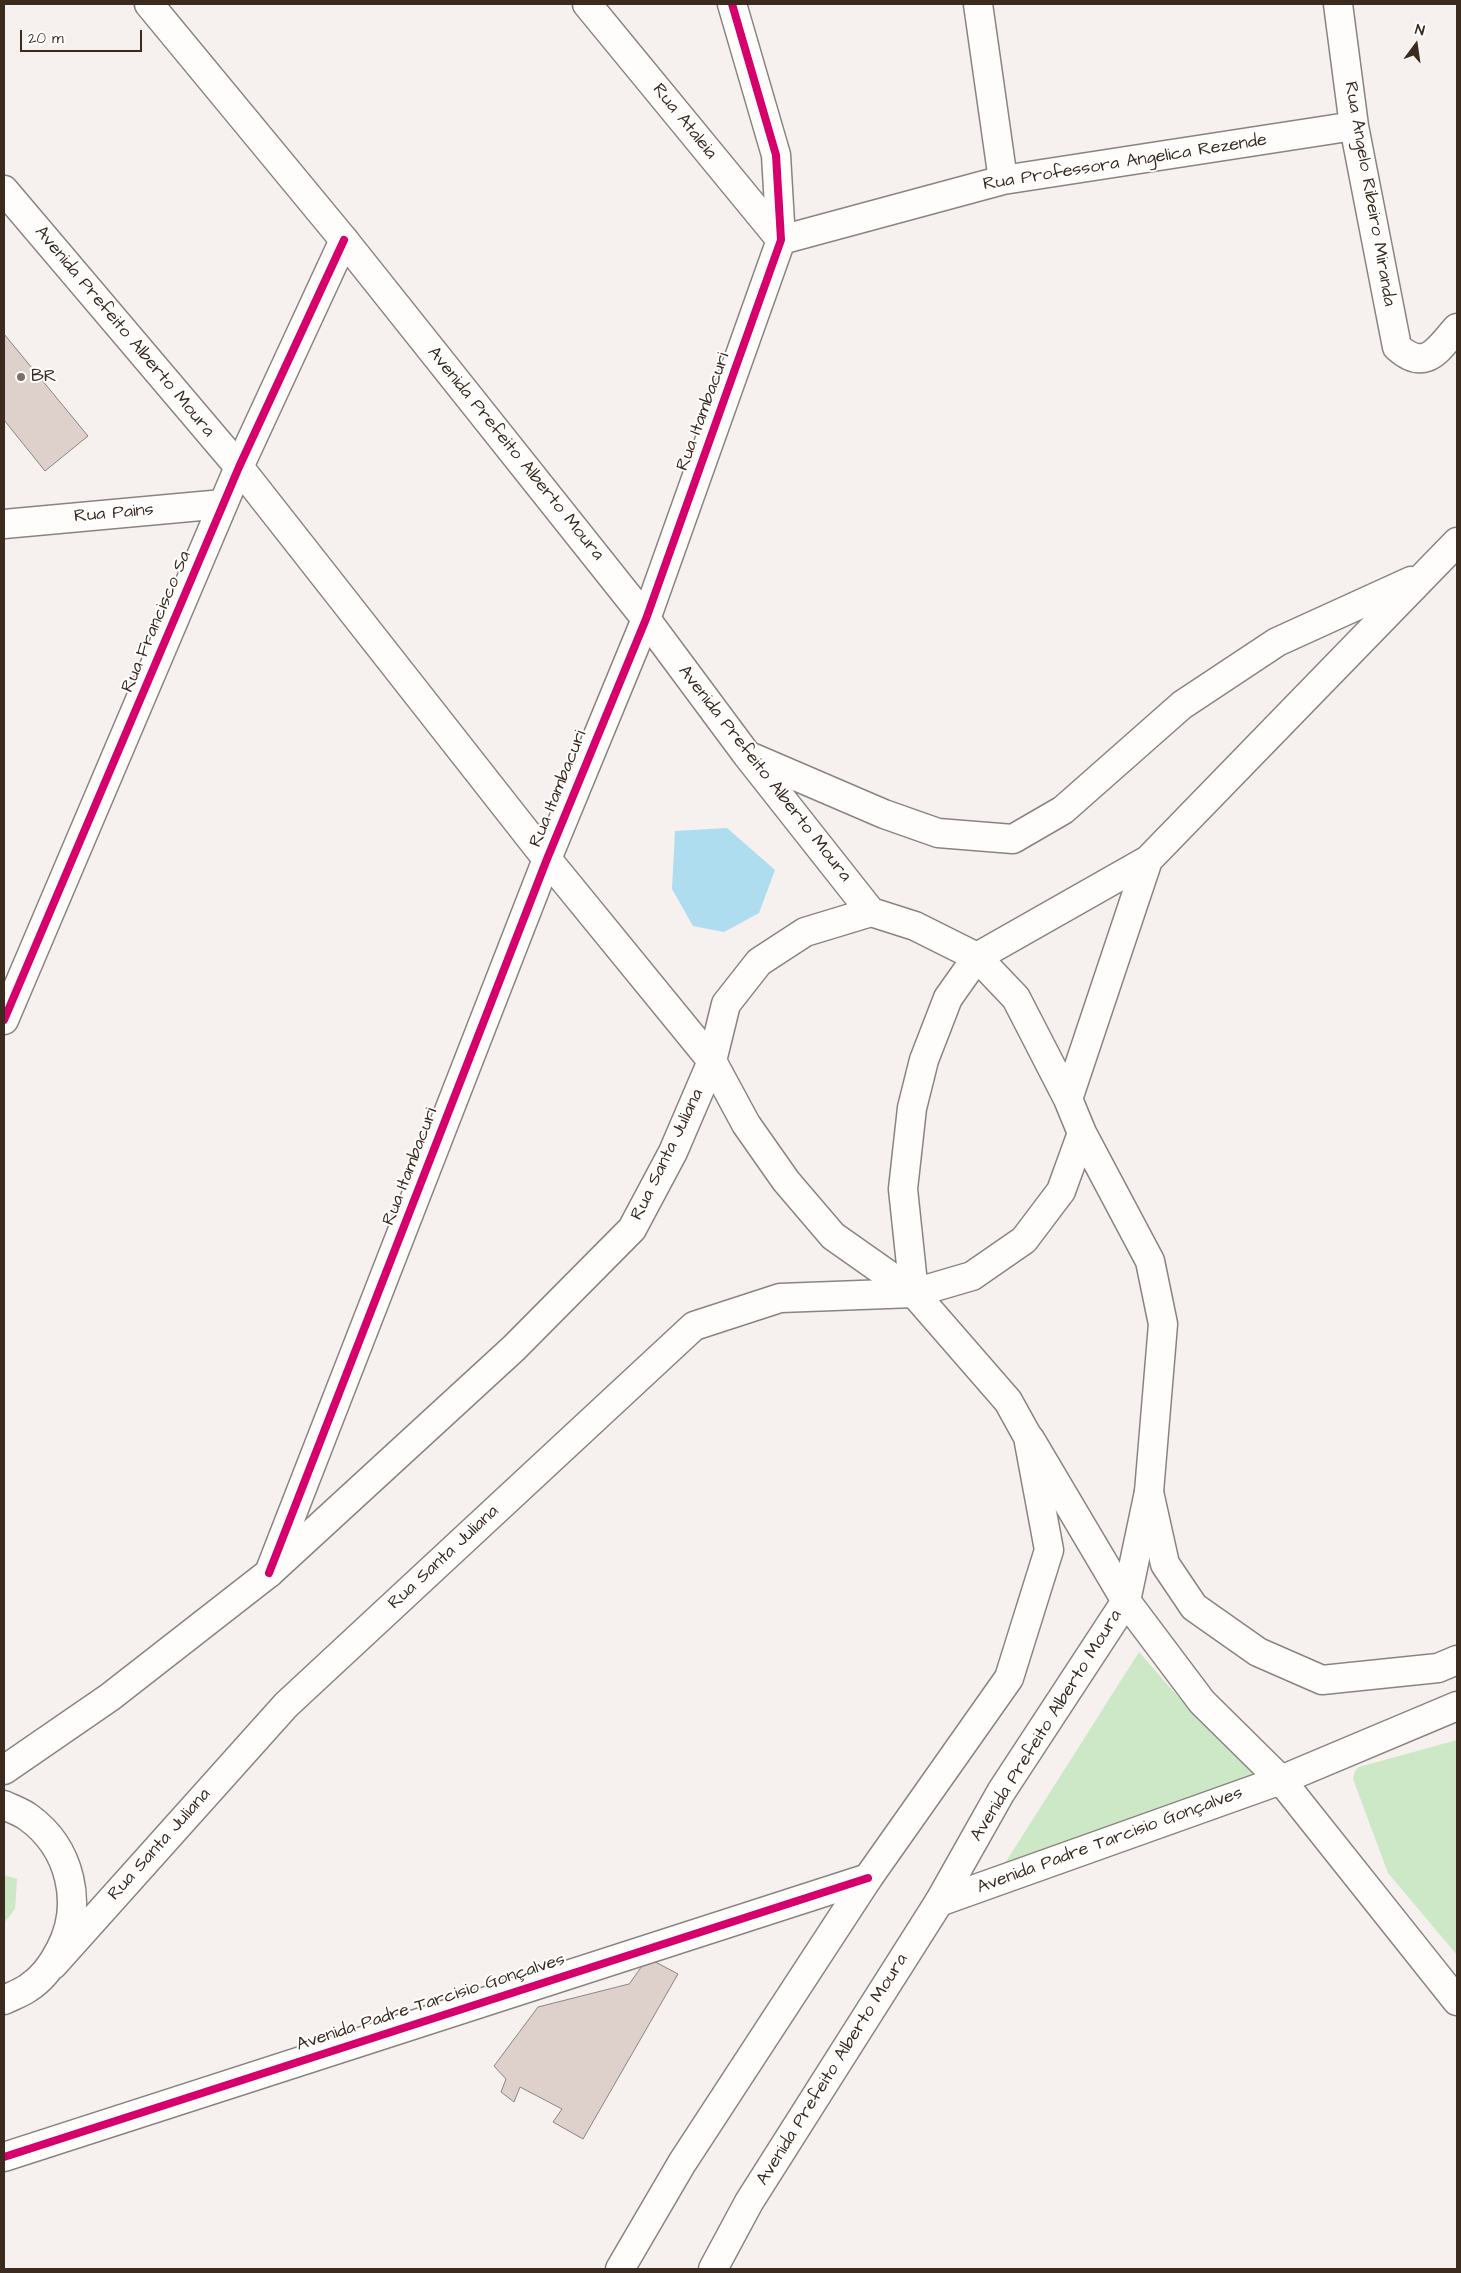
<!DOCTYPE html>
<meta charset="utf-8">
<style>
body{margin:0}
#map{position:relative;width:1461px;height:2273px;overflow:hidden;background:#f6f0ee;font-family:"Architects Daughter",sans-serif}
canvas{display:block}
.frame{position:absolute;inset:0;border:5px solid #3b2a1e;pointer-events:none}
.north{position:absolute;left:1391px;top:20px;width:50px;height:50px;-webkit-text-stroke:4px #fff;paint-order:stroke;rotate:14deg;font-size:14px;font-weight:700;line-height:20px;text-align:center;color:#3b2a1e}
.north::after{content:'';display:block;margin:auto;width:18px;height:22px;background:#3b2a1e;clip-path:polygon(50% 0,100% 100%,50% 72%,0 100%)}
.scale{position:absolute;left:20px;top:30px;width:122px;height:22px;box-sizing:border-box;border:2px solid #3b2a1e;border-top:0;padding-left:6px;font-size:15px;line-height:18px;white-space:nowrap;color:#3b2a1e;-webkit-text-stroke:4px #fff;paint-order:stroke}
</style>
<div id="map">
<canvas width="1461" height="2273"></canvas>
<div class="frame"></div>
<div class="north">N</div>
<div class="scale">20 m</div>
</div>
<script>
const ctx = document.querySelector('canvas').getContext('2d');
ctx.lineJoin = 'round';
function paint(path, color) {
  ctx.fillStyle = color;
  ctx.fill(path, 'evenodd');
}
function stroke(path, color, width, dash) {
  ctx.strokeStyle = color;
  ctx.lineWidth = width;
  ctx.lineCap = dash ? 'butt' : 'round';
  ctx.setLineDash(dash || []);
  ctx.stroke(path);
}
function label(font, color, halo, rows, align = 'center') {
  ctx.font = font + ' "Architects Daughter",sans-serif';
  ctx.lineWidth = 4;
  ctx.setLineDash([]);
  ctx.textBaseline = 'middle';
  ctx.strokeStyle = halo;
  ctx.fillStyle = color;
  for (const [text, x, y, turn = 0] of rows) {
    ctx.save();
    ctx.translate(x, y);
    ctx.rotate((+turn || 0) * Math.PI / 180);
    ctx.textAlign = isNaN(turn) ? turn : align;
    if (halo) ctx.strokeText(text, 0, 0);
    ctx.fillText(text, 0, 0);
    ctx.restore();
  }
}
paint(new Path2D(`
 M1139 1652 1200 1722 1263 1771 1002 1868Z
 M1457 1740V1955L1388 1873 1353 1779 1355 1771 1359 1767Z
 M4 1875 17 1879 15 1909 4 1923Z`), '#cce8c6');
paint(new Path2D(`
 M727 828 775 870 759 913 724 932 693 926 672 889 675 831Z`), '#aeddf0');
const building = new Path2D(`
 M4 334 88 436 45 471 4 420Z
 M648 1958 678 1974 583 2139 553 2122 562 2109 520 2087 514 2102 501 2092 506 2079 494 2066 538 2007 629 1984Z`);
paint(building, '#ded1cb');
stroke(building, '#8a8481', 1);
const minor = new Path2D(`
 M587 4 781 240 1003 180 1354 126
 M978 4 1003 180
 M1338 4 1354 126 1397 347C1426 373 1438 349 1457 328
 M4 524 223 504
 M4 1020 239 467 344 240
 M269 1573 547 859 646 619 781 240 776 155 732 4
 M1281 1780 1457 2001`);
const tertiary = new Path2D(`
 M4 2157 868 1878`);
const secondary = new Path2D(`
 M1030 1439 1126 1601 1202 1702 1281 1780
 M1149 1492 1165 1564 1194 1607 1258 1652 1322 1680 1438 1668 1457 1660
 M4 1770 110 1697 269 1573 514 1348 632 1229 673 1152 712 1061
 M4 1805C12 1809 21 1812 28 1817 71 1848 84 1905 60 1950 53 1964 42 1979 28 1988 21 1993 12 1996 4 2000
 M939 1902 1281 1780 1457 1706
 M53 1965 286 1705 694 1326 780 1298 914 1293`);
const primary = new Path2D(`
 M149 4 344 240 646 619 747 755 871 912
 M4 190 239 467 547 859 712 1061 746 1124 786 1181 833 1236 914 1293 1008 1401 1028 1437 1049 1550 1009 1678 868 1878 682 2163 620 2269
 M749 756 884 814 938 833 1013 839 1063 810 1182 705 1277 642 1411 581
 M712 1061 726 1004 759 962 805 932 871 912 915 926 977 957 1016 998 1068 1099 1082 1133 1150 1261 1163 1324 1149 1492 1126 1601 1001 1792 939 1902 749 2202 713 2269
 M1068 1099 1148 860
 M914 1293 903 1189 912 1108 924 1060 948 998 977 957 1148 860 1457 542
 M914 1293 972 1276 1024 1240 1061 1191 1082 1133`);
stroke(minor, '#8a8481', 31);
stroke(tertiary, '#8a8481', 31);
stroke(secondary, '#8a8481', 31);
stroke(primary, '#8a8481', 31);
stroke(minor, '#fefdfc', 28);
stroke(tertiary, '#fefdfc', 28);
stroke(secondary, '#fefdfc', 28);
stroke(primary, '#fefdfc', 28);
stroke(new Path2D(`
 M4 1020 239 467 344 240
 M269 1573 547 859 646 619 781 240 776 155 732 4
 M4 2157 868 1878`), '#d6006c', 8);
for (const [x, y, r, color] of [
 [21,377,5,"#7c6f67"]
]) {
  const dot = new Path2D();
  dot.arc(x, y, r, 0, 2 * Math.PI);
  ctx.fillStyle = color;
  ctx.fill(dot);
  stroke(dot, '#fff', 2);
}
label('18px', '#3b2a1e', '#fff', [
 ["Rua Ataleia",684,122,51],
 ["Rua Professora Angelica Rezende",1125,163,-9],
 ["Rua Angelo Ribeiro Miranda",1369,194,80],
 ["Avenida Prefeito Alberto Moura",124,332,50],
 ["Rua Itambacuri",704,412,-70],
 ["Avenida Prefeito Alberto Moura",515,454,51],
 ["Rua Pains",114,514,-5],
 ["Rua Francisco Sa",157,622,-67],
 ["Avenida Prefeito Alberto Moura",764,774,52],
 ["Rua Itambacuri",559,789,-68],
 ["Rua Santa Juliana",668,1155,-64],
 ["Rua Itambacuri",411,1167,-69],
 ["Rua Santa Juliana",444,1558,-43],
 ["Avenida Prefeito Alberto Moura",1047,1726,-58],
 ["Avenida Padre Tarcisio Gonçalves",1110,1841,-20],
 ["Rua Santa Juliana",160,1845,-48],
 ["Avenida Padre Tarcisio Gonçalves",431,2003,-18],
 ["Avenida Prefeito Alberto Moura",833,2070,-58]
]);
label('18px', '#3b2a1e', '#fff', [
 ["BR",31,377]
], 'left');
</script>
